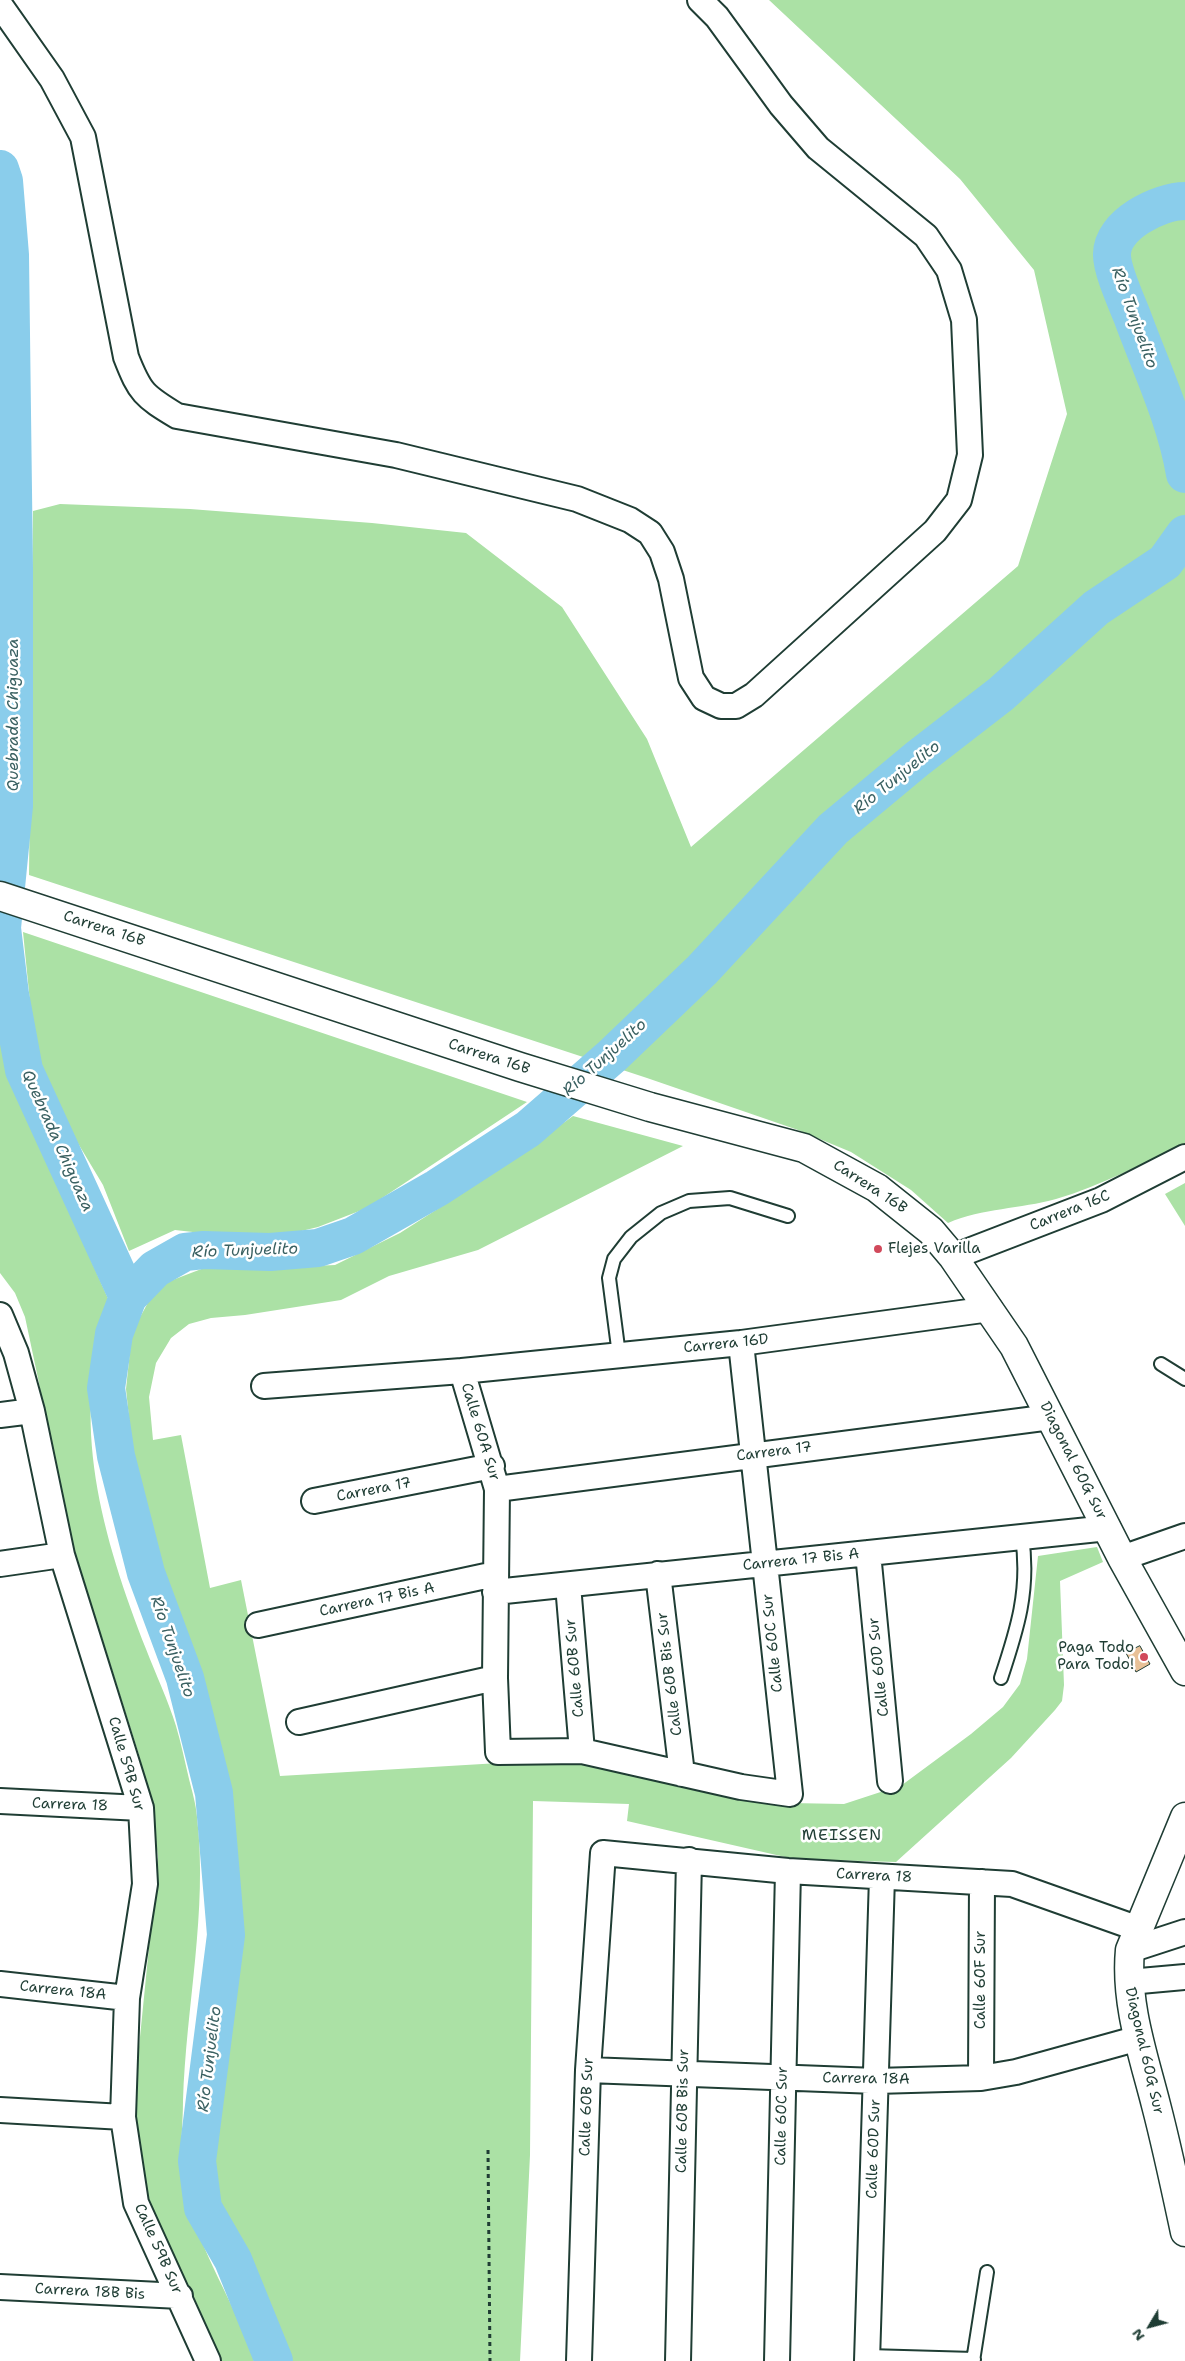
<!DOCTYPE html>
<meta charset="utf-8">
<style>
body{margin:0}
#map{position:relative;width:1185px;height:2361px;overflow:hidden;background:#fff;font-family:"Shantell Sans",sans-serif}
canvas{display:block}
.north{position:absolute;left:1125px;top:2301px;width:50px;height:50px;-webkit-text-stroke:4px #fff;paint-order:stroke;rotate:233deg;font-size:14px;font-weight:700;line-height:20px;text-align:center;color:#1f3d34}
.north::after{content:'';display:block;margin:auto;width:18px;height:22px;background:#1f3d34;clip-path:polygon(50% 0,100% 100%,50% 72%,0 100%)}
</style>
<div id="map">
<canvas width="1185" height="2361"></canvas>
<div class="north">N</div>
</div>
<script>
const ctx = document.querySelector('canvas').getContext('2d');
ctx.lineJoin = 'round';
function paint(path, color) {
  ctx.fillStyle = color;
  ctx.fill(path, 'evenodd');
}
function stroke(path, color, width, dash) {
  ctx.strokeStyle = color;
  ctx.lineWidth = width;
  ctx.lineCap = dash ? 'butt' : 'round';
  ctx.setLineDash(dash || []);
  ctx.stroke(path);
}
function label(font, color, halo, rows, align = 'center') {
  ctx.font = font + ' "Shantell Sans",sans-serif';
  ctx.lineWidth = 5;
  ctx.setLineDash([]);
  ctx.textBaseline = 'middle';
  ctx.strokeStyle = halo;
  ctx.fillStyle = color;
  for (const [text, x, y, turn = 0] of rows) {
    ctx.save();
    ctx.translate(x, y);
    ctx.rotate((+turn || 0) * Math.PI / 180);
    ctx.textAlign = isNaN(turn) ? turn : align;
    if (halo) ctx.strokeText(text, 0, 0);
    ctx.fillText(text, 0, 0);
    ctx.restore();
  }
}
paint(new Path2D(`
 M769 0H1185V1143C1143 1163 1101 1186 1056 1199 1020 1209 983 1208 948 1223L911 1190 851 1152 798 1130 647 1078 29 875 33 511 60 504 190 509 372 523 466 533 562 607 647 739 691 847 1018 566 1067 414 1034 270 960 179Z
 M23 932 527 1102 367 1208 318 1227 264 1240 175 1230 129 1251 103 1185 58 1110 36 1062Z
 M0 1031 9 1066 40 1146 110 1303C67 1420 103 1538 146 1649 156 1675 168 1700 176 1726 181 1743 185 1762 189 1779 192 1791 196 1804 197 1817 208 1911 186 2006 183 2101 183 2123 180 2146 182 2167 190 2242 232 2292 254 2361H222L193 2295 169 2254 136 2180 134 2097 158 1857 151 1802 139 1755 72 1543 53 1465 39 1383 25 1317 15 1293 0 1273Z
 M573 1116 683 1146 478 1250 389 1276 341 1300 245 1315 211 1318 189 1324 171 1338 156 1363 149 1397 153 1440 181 1435 210 1588 241 1580 280 1776 567 1759 790 1803 844 1804 902 1785 971 1734 1003 1707 1020 1684 1027 1659 1038 1556 1097 1547 1103 1562 1060 1581 1064 1685 1062 1701 1055 1710 1011 1758 896 1862 794 1859 627 1821 629 1804 533 1801 530 2155 520 2361H288L215 2188 211 2153 217 2081 240 1922 231 1817 195 1663 163 1572 133 1457 126 1389 132 1332 157 1286 204 1268H271L335 1265 400 1233 497 1171Z
 M1185 1183V1226L1165 1194Z`), '#abe1a5');
stroke(new Path2D(`
 M0 169 4 181 10 255 14 570V806L2 928 10 994 24 1070 128 1297
 M1185 201C1159 201 1111 225 1112 255 1112 270 1126 301 1132 316 1151 368 1176 420 1185 474
 M274 2361 233 2260 203 2208 197 2161 226 1935 214 1793 185 1678 146 1573 116 1456 106 1388 114 1334 128 1297 155 1269 185 1252 204 1250 270 1252 318 1248 353 1236 437 1188 528 1129 612 1056 702 970 833 829 917 759 1001 694 1096 608 1165 562 1185 534`), '#8acdeb', 38);
const building = new Path2D(`
 M1140 1646 1150 1664 1136 1672 1126 1653Z`);
paint(building, '#e8c198');
stroke(building, '#1f3d34', 1);
const lane = new Path2D(`
 M619 1355 609 1278 614 1259 631 1237 661 1213 689 1201 730 1198 788 1216
 M1161 1364 1185 1379
 M1001 1678C1017 1630 1030 1590 1022 1537
 M868 2356 974 2359
 M973 2361 987 2272`);
const street = new Path2D(`
 M0 5 52 79 83 137 126 357C140 393 144 396 177 416L396 455 577 499 630 520 650 533 662 552 671 579 691 678 704 698 721 706H736L754 695 935 531 959 500 970 455 964 320 949 270 926 236 818 148 781 105 717 17 700 0
 M953 1257 1101 1200 1185 1157
 M0 1315 16 1353 32 1411 62 1555 141 1808 145 1884 127 1998 123 2117 136 2203 208 2361
 M462 1371 741 1343 990 1309
 M264 1386 462 1371 497 1489 495 1678 498 1752 582 1751 741 1787 790 1794 741 1343
 M0 1415 32 1411
 M497 1489 1051 1417
 M314 1501 492 1466
 M868 1553 890 1781
 M1122 1558 1185 1536
 M0 1564 62 1555
 M658 1574 682 1774
 M568 1585 582 1751
 M495 1592 1108 1528
 M258 1625 495 1574
 M299 1722 495 1678
 M0 1801 141 1808
 M1130 1950 1185 1932
 M1129 1982 1185 1977
 M0 1984 127 1998
 M588 2070 876 2081 981 2078 1016 2072 1139 2038
 M981 2078 982 1882
 M0 2110 123 2117
 M0 2287 180 2296
 M579 2361 588 2070 603 1853 788 1871 1012 1884 1139 1929
 M678 2361 689 1860
 M777 2361 788 1871
 M867 2361 882 1877`);
const secondary = new Path2D(`
 M0 896 520 1067 650 1107 804 1148 877 1188 931 1231 953 1257 1014 1346 1122 1558 1185 1671
 M1185 1817 1130 1950C1125 2003 1143 2054 1156 2105 1167 2147 1176 2190 1185 2232`);
stroke(lane, '#1f3d34', 16);
stroke(street, '#1f3d34', 28);
stroke(secondary, '#1f3d34', 31);
stroke(new Path2D(`
 M488 2150 490 2361`), '#1f3d34', 3, [4, 4]);
stroke(lane, '#fff', 12);
stroke(street, '#fff', 24);
stroke(secondary, '#fff', 28);
for (const [x, y, r, color] of [
 [878,1249,5,"#d1495b"],
 [1144,1657,5,"#d1495b"]
]) {
  const dot = new Path2D();
  dot.arc(x, y, r, 0, 2 * Math.PI);
  ctx.fillStyle = color;
  ctx.fill(dot);
  stroke(dot, '#fff', 2);
}
label('15px', '#1f3d34', '#fff', [
 ["Carrera 16B",104,929,18],
 ["Carrera 16B",489,1057,18],
 ["Carrera 16B",870,1187,33],
 ["Carrera 16C",1070,1211,-22],
 ["Carrera 16D",726,1344,-6],
 ["Calle 60A Sur",480,1432,73],
 ["Carrera 17",774,1452,-7],
 ["Diagonal 60G Sur",1073,1461,63],
 ["Carrera 17",374,1490,-11],
 ["Carrera 17 Bis A",801,1560,-6],
 ["Carrera 17 Bis A",377,1600,-12],
 ["Calle 60C Sur",773,1643,-96],
 ["Calle 60D Sur",879,1667,-96],
 ["Calle 60B Sur",575,1668,-95],
 ["Calle 60B Bis Sur",670,1674,-97],
 ["Calle 59B Sur",126,1764,74],
 ["Carrera 18",70,1805,2],
 ["Carrera 18",874,1876,3],
 ["Calle 60F Sur",981,1980,-90],
 ["Carrera 18A",63,1991,6],
 ["Diagonal 60G Sur",1144,2051,77],
 ["Carrera 18A",866,2079,1],
 ["Calle 60B Sur",587,2107,-88],
 ["Calle 60B Bis Sur",683,2111,-89],
 ["Calle 60C Sur",782,2116,-89],
 ["Calle 60D Sur",874,2149,-88],
 ["Calle 59B Sur",158,2249,66],
 ["Carrera 18B Bis",90,2292,3]
]);
label('15px', '#1f3d34', '#fff', [
 ["Flejes Varilla",888,1249],
 ["Paga Todo",1134,1648,"right"],
 ["Para Todo!",1134,1665,"right"]
], 'left');
label('italic 16px', '#3a6162', '#fff', [
 ["Río Tunjuelito",1134,318,70],
 ["Quebrada Chiguaza",14,715,-90],
 ["Río Tunjuelito",897,778,-39],
 ["Río Tunjuelito",605,1058,-42],
 ["Quebrada Chiguaza",57,1141,66],
 ["Río Tunjuelito",245,1251,-2],
 ["Río Tunjuelito",172,1647,71],
 ["Río Tunjuelito",210,2059,-83]
]);
ctx.letterSpacing = '1px';
label('16px', '#1f3d34', '#fff', [
 ["MEISSEN",842,1836]
]);
ctx.letterSpacing = '0px';
</script>
